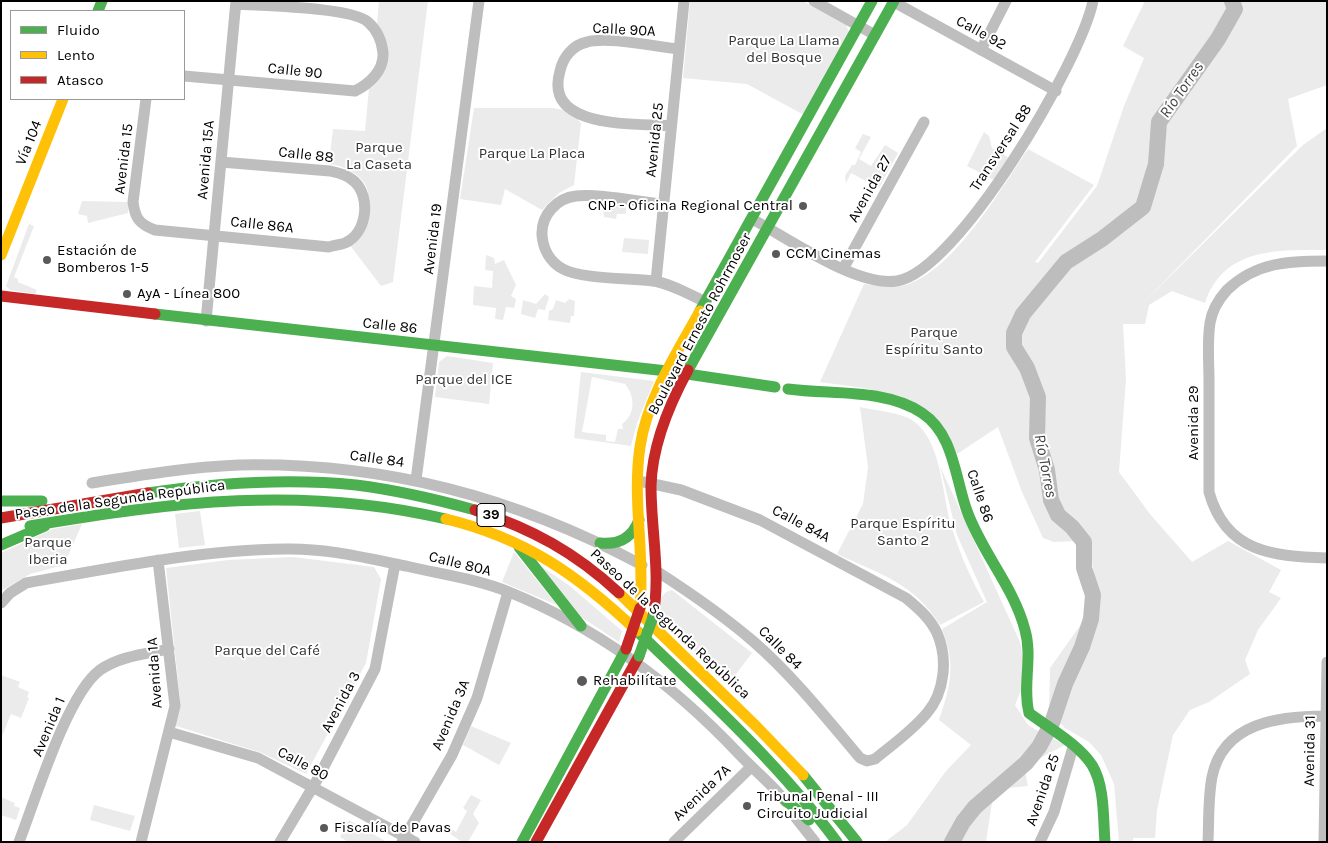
<!DOCTYPE html>
<meta charset="utf-8">
<style>
body{margin:0}
#map{position:relative;width:1328px;height:843px;overflow:hidden;background:#fff;font-family:Karla,sans-serif}
canvas{display:block}
.frame{position:absolute;inset:0;border:2px solid #000;pointer-events:none}
.legend{position:absolute;left:10px;top:10px;width:175px;height:90px;box-sizing:border-box;background:#fff;border:1px solid #999;margin:0;padding:6px 9px;list-style:none;font-size:15px;color:#000}
.legend li{display:flex;align-items:center;gap:10px;height:25px}
.legend b{width:25px;border:1px solid #999}
</style>
<div id="map">
<canvas width="1328" height="843"></canvas>
<div class="frame"></div>
<ul class="legend">
<li><b style="height:6px;background:#4caf50"></b>Fluido</li>
<li><b style="height:6px;background:#ffc107"></b>Lento</li>
<li><b style="height:6px;background:#c62828"></b>Atasco</li>
</ul>
</div>
<script>
const ctx = document.querySelector('canvas').getContext('2d');
ctx.lineJoin = 'round';
function paint(path, color) {
  ctx.fillStyle = color;
  ctx.fill(path, 'evenodd');
}
function stroke(path, color, width, dash) {
  ctx.strokeStyle = color;
  ctx.lineWidth = width;
  ctx.lineCap = dash ? 'butt' : 'round';
  ctx.setLineDash(dash || []);
  ctx.stroke(path);
}
function label(font, color, halo, rows, align = 'center') {
  ctx.font = font + ' Karla,sans-serif';
  ctx.lineWidth = 4;
  ctx.setLineDash([]);
  ctx.textBaseline = 'middle';
  ctx.strokeStyle = halo;
  ctx.fillStyle = color;
  for (const [text, x, y, turn = 0] of rows) {
    ctx.save();
    ctx.translate(x, y);
    ctx.rotate((+turn || 0) * Math.PI / 180);
    ctx.textAlign = isNaN(turn) ? turn : align;
    if (halo) ctx.strokeText(text, 0, 0);
    ctx.fillText(text, 0, 0);
    ctx.restore();
  }
}
paint(new Path2D(`
 M379 1H428L393 282 381 286 349 244C354 233 369 203 368 192 365 175 344 166 329 164L333 129 365 131 369 88 383 70 377 23Z
 M690 1H803L846 25 849 32 804 115 747 84 683 78Z
 M1145 1H1327V85L1288 99 1297 146 1143 303 1303 145 1327 128V250C1277 250 1224 247 1205 303L1172 291 1149 305 1145 324H1123L1126 379 1119 472 1150 514 1192 562 1228 541 1281 570 1269 592 1281 598 1258 630 1245 660 1250 674 1209 702 1190 710 1173 735 1157 810 1155 838H1133V842H1119L1114 784 1101 755 1089 742 1065 728 1049 712 1050 668 1084 620 1097 594 1091 555 1077 541 1054 542 1043 538 1022 492 998 427 957 454 903 397 864 388 820 382 864 284C876 285 895 289 906 285 955 269 1000 190 1028 149L1094 185 1035 262 1038 263 1097 186 1124 106 1144 58 1123 46Z
 M474 108H553L570 111 581 123 574 185 559 193 542 210 505 189 501 205 460 199Z
 M984 132 989 136 992 148 1011 159 996 181 967 166Z
 M863 134 871 137 859 159 871 166 885 145 898 153 879 188 851 173 846 183 845 176 852 165H855L861 152 855 148Z
 M82 201 128 202V213L88 223 87 216 78 214Z
 M602 203 626 205V214H617L616 219 604 217Z
 M29 224 34 226 14 277 18 279V282L37 290 35 294 10 290 6 286Z
 M624 238 649 240 648 254 622 252Z
 M486 255 494 258 495 264 504 260 516 285 511 296 516 299 514 308 506 307 503 320 495 319 496 308 473 305 474 286 492 288 493 271 485 270Z
 M545 294 549 297 545 310 538 309 535 318 521 314 523 300 536 304Z
 M569 299 575 301 574 316H571L570 323 548 320 549 311 553 309 556 300 565 303Z
 M447 356 493 363 489 404 435 397 439 362Z
 M581 372 654 381 637 423 631 446 574 438ZM592 377 625 384C635 396 636 414 622 424L623 429H618L615 442 606 441V435L582 432Z
 M860 407C873 410 902 413 912 420 943 441 941 494 952 528 960 554 971 579 984 602L940 625C914 583 880 574 837 554L863 504 868 467Z
 M940 466 1020 642 1027 675 1015 705 1029 726 1065 745 1042 757 1025 771 1028 786 1007 788 992 802 986 842H885L907 825 946 771 971 745 939 720C951 685 956 664 942 629L987 602 957 535Z
 M200 511 205 545 179 548 175 514Z
 M82 524 64 565 30 574 1 591V553L53 529Z
 M514 552 557 605 502 582Z
 M293 557 374 567 381 579 366 663 306 774 262 753 173 725 180 699 166 568 228 560Z
 M532 560 570 586 622 631 619 642 572 611Z
 M672 590 752 653 730 682 657 618C659 606 659 592 672 590Z
 M1 675 20 682 18 687 29 692 27 697 29 698 21 718 11 714 2 736Z
 M471 726 511 743 499 765 463 745Z
 M471 795 481 800 473 814 479 823 468 842H462L449 833 451 829 456 832 467 811 463 808Z
 M1 797 15 803 14 806 20 808 16 820 1 815Z
 M94 805 135 816 130 831 90 820Z
 M349 820 385 841 384 842H348L340 837Z`), '#ebebeb');
stroke(new Path2D(`
 M952 842 963 822 975 807 1026 763 1039 747 1052 723 1065 684 1082 647 1091 619 1093 595 1084 568V542L1072 527 1058 515 1051 500 1047 470 1037 438 1038 397 1027 368 1014 347V333L1023 314 1066 262 1102 239 1143 207 1156 164 1159 122 1218 39 1235 9 1232 1`), '#bdbdbd', 16);
stroke(new Path2D(`
 M814 1 875 35
 M892 1 1056 91
 M981 50 1006 1
 M184 76 355 91C369 84 384 71 383 53 382 42 377 30 368 22 351 7 262 6 236 4
 M146 99 133 202C135 218 139 224 155 230L329 247C334 245 340 245 345 243 367 233 371 198 355 182 348 175 339 173 330 171L221 162
 M671 126C636 123 543 130 560 71 563 57 573 45 587 42 608 36 656 47 679 49
 M663 204C640 202 598 193 576 196 557 198 541 215 542 235 543 249 550 262 563 269 581 279 630 278 653 281 670 283 690 295 706 302
 M752 219C788 238 856 287 897 281 958 271 1081 61 1093 1
 M1327 261C1289 261 1256 262 1227 290 1218 300 1212 310 1210 323 1207 342 1209 362 1209 381 1209 418 1209 455 1209 492 1226 553 1273 556 1327 558
 M843 269 924 122
 M656 281 684 1
 M206 321 236 1
 M416 480 479 1
 M644 482 681 490 760 520 906 598C918 608 930 618 937 633 948 658 945 692 927 713 912 731 892 745 875 759L867 761 860 758C827 719 793 676 754 642 724 616 692 594 658 572
 M92 483C141 475 190 467 239 465 384 462 515 497 642 565
 M1 603 10 593 26 583C112 568 198 550 285 549 327 548 366 558 406 566 440 574 477 579 509 592 598 628 673 684 739 754 754 770 773 785 786 802
 M169 732 258 758 415 842
 M796 818 815 842
 M19 842C35 801 67 694 100 670 120 656 146 654 169 649
 M141 842 175 706 158 560
 M280 842 317 780 375 669 395 564
 M402 842 452 755 477 698 508 592
 M674 842 751 767
 M1040 842 1054 812 1073 747
 M1208 842C1209 820 1208 798 1212 777 1223 722 1280 716 1326 716
 M1324 842 1327 662`), '#bebebe', 11);
stroke(new Path2D(`
 M98 11 102 1
 M700 311 872 1
 M155 314 667 371 775 387
 M688 370 894 1
 M788 389C830 395 885 388 922 413 954 434 955 478 967 511 982 553 1014 587 1025 630 1033 658 1022 686 1029 713 1049 728 1078 744 1092 765 1105 786 1103 819 1105 842
 M148 493C216 483 287 478 356 485 396 490 435 499 475 510
 M1 501H42
 M30 526C172 502 303 485 446 519
 M600 543C619 545 632 538 639 520
 M1 545 45 526
 M519 547 581 626
 M637 631C707 698 779 764 837 842
 M803 775 857 842
 M784 799 809 820
 M522 842 626 649`), '#4caf50', 11);
stroke(new Path2D(`
 M1 255 63 99
 M446 519C525 538 578 575 637 631
 M619 593 757 727 803 775
 M640 608C645 554 632 500 640 447 647 398 677 353 700 311`), '#ffc107', 11);
stroke(new Path2D(`
 M1 296 155 314
 M475 510C532 529 575 552 619 593
 M1 518 148 493
 M653 617C661 573 651 531 651 486 652 445 669 405 688 370
 M536 842 639 656`), '#c62828', 11);
stroke(new Path2D(`
 M639 656 653 617`), '#4caf50', 11);
stroke(new Path2D(`
 M626 649 640 608`), '#c62828', 11);
for (const [x, y, r, color] of [
 [803,206,5,"#595959"],
 [776,254,5,"#595959"],
 [47,260,5,"#595959"],
 [127,294,5,"#595959"],
 [582,681,6,"#595959"],
 [747,806,5,"#595959"],
 [324,828,5,"#595959"]
]) {
  const dot = new Path2D();
  dot.arc(x, y, r, 0, 2 * Math.PI);
  ctx.fillStyle = color;
  ctx.fill(dot);
  stroke(dot, '#fff', 2);
}
for (const [x, y, w] of [
 [491,515,28]
]) {
  const box = new Path2D();
  box.roundRect(x - w / 2, y - 11.5, w, 23, 4);
  ctx.fillStyle = '#fff';
  ctx.fill(box);
  stroke(box, '#000', 1);
}
label('bold 14px', '#000', null, [
 ["39",491,515]
]);
label('15px', '#000', '#fff', [
 ["Calle 90A",624,30,3],
 ["Calle 92",981,33,29],
 ["Calle 90",295,71,6],
 ["Avenida 25",655,140,-84],
 ["Vía 104",29,143,-68],
 ["Transversal 88",1001,148,-57],
 ["Calle 88",306,155,6],
 ["Avenida 15",124,159,-83],
 ["Avenida 15A",206,160,-85],
 ["Avenida 27",870,189,-61],
 ["Calle 86A",262,225,6],
 ["Avenida 19",433,239,-83],
 ["Boulevard Ernesto Rohrmoser",700,324,-62],
 ["Calle 86",390,326,6],
 ["Avenida 29",1194,423,-90],
 ["Calle 84",377,459,8],
 ["Calle 86",980,496,71],
 ["Paseo de la Segunda República",120,500,-8],
 ["Calle 84A",801,524,28],
 ["Calle 80A",460,564,14],
 ["Paseo de la Segunda República",670,624,43],
 ["Calle 84",780,648,45],
 ["Avenida 1A",155,673,-94],
 ["Avenida 3",341,702,-62],
 ["Avenida 3A",451,715,-67],
 ["Avenida 1",49,727,-67],
 ["Avenida 31",1310,751,-89],
 ["Calle 80",303,764,28],
 ["Avenida 25",1043,790,-71],
 ["Avenida 7A",702,793,-44]
]);
label('15px', '#313131', '#fff', [
 ["Parque La Llama",784,41],
 ["del Bosque",784,58],
 ["Parque",379,148],
 ["La Caseta",379,165],
 ["Parque La Placa",532,154],
 ["Parque",934,333],
 ["Espíritu Santo",934,350],
 ["Parque del ICE",464,380],
 ["Parque Espíritu",903,524],
 ["Santo 2",903,541],
 ["Parque",48,543],
 ["Iberia",48,560],
 ["Parque del Café",267,651]
]);
label('15px', '#000', '#fff', [
 ["CNP - Oficina Regional Central",793,206,"right"],
 ["Estación de",57,251],
 ["Bomberos 1-5",57,268],
 ["CCM Cinemas",786,254],
 ["AyA - Línea 800",137,294],
 ["Rehabilítate",593,681],
 ["Tribunal Penal - III",757,797],
 ["Circuito Judicial",757,814],
 ["Fiscalía de Pavas",334,828]
], 'left');
label('italic 16px', '#424242', '#fff', [
 ["Río Torres",1182,90,-55],
 ["Río Torres",1045,466,79]
]);
</script>
